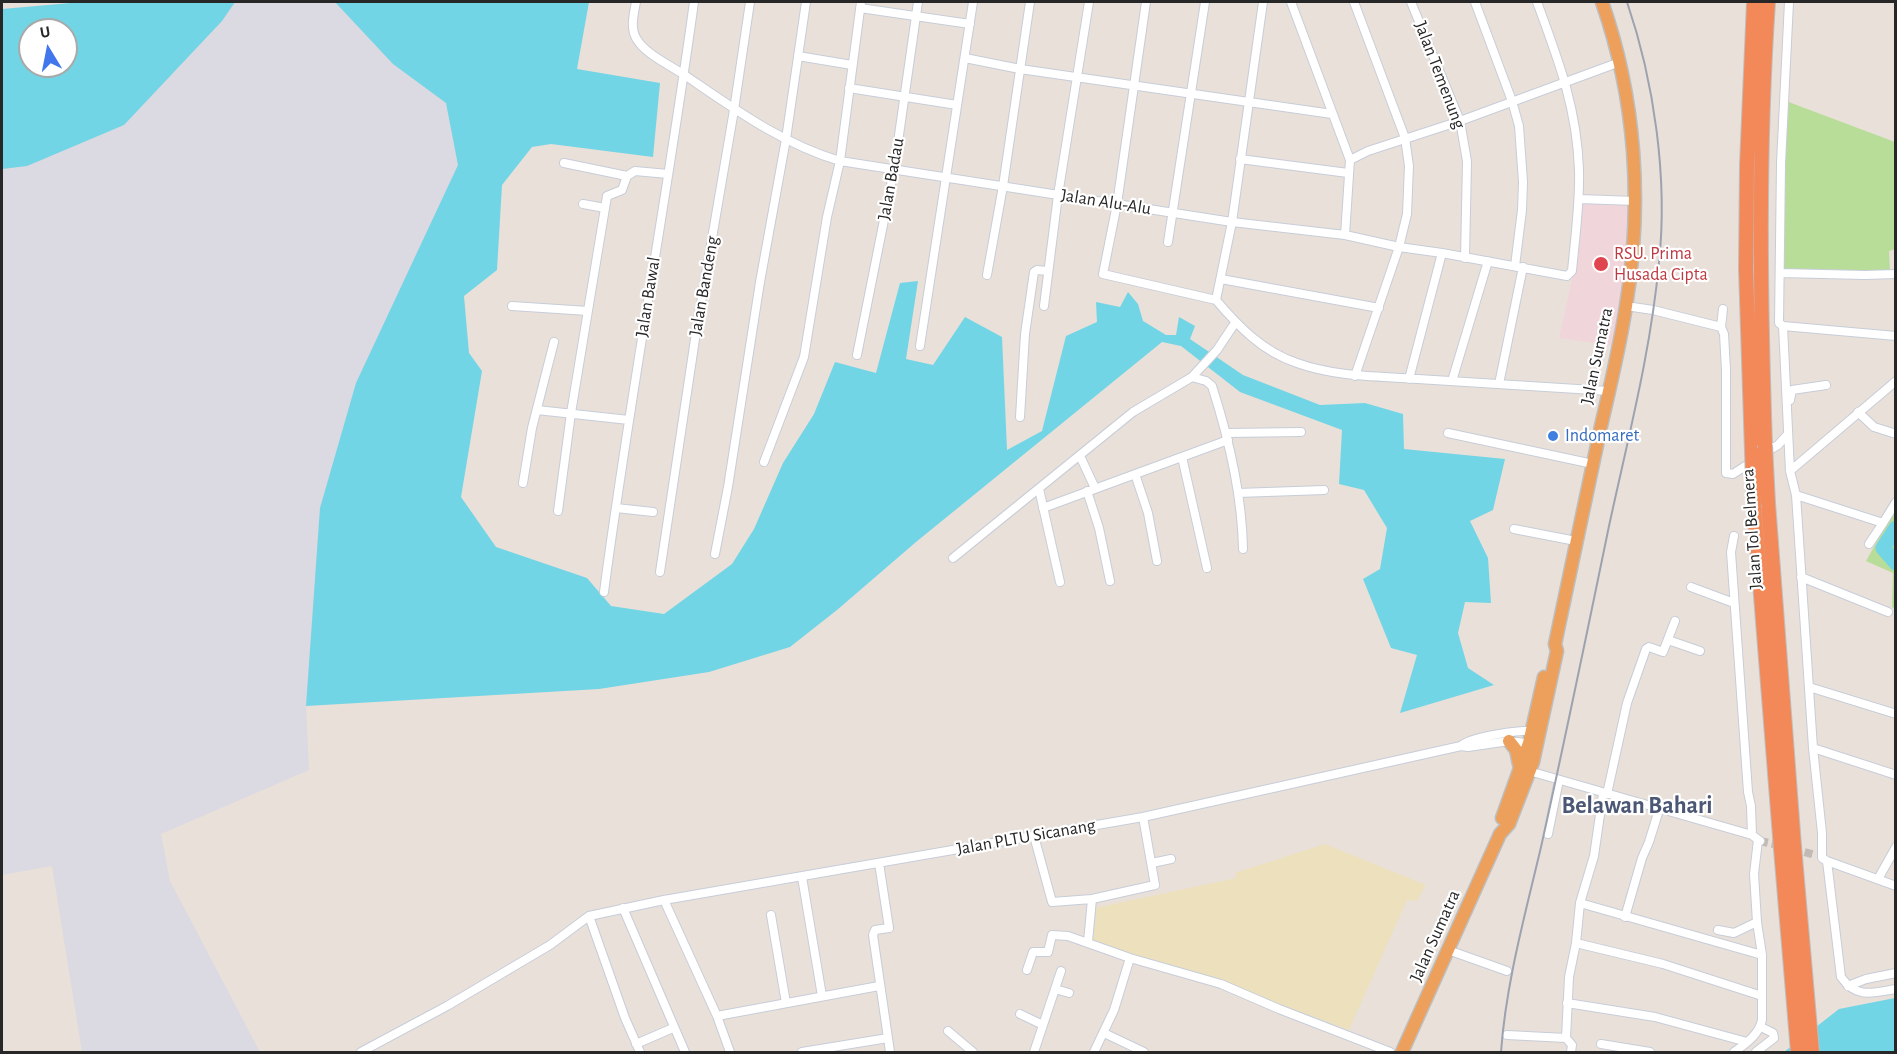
<!DOCTYPE html>
<style>
body{margin:0}
#map{position:relative;width:1897px;height:1054px;overflow:hidden;background:#e9e0d9;font-family:"Alegreya Sans",sans-serif}
canvas{display:block}
.frame{position:absolute;inset:0;border:3px solid #272727;pointer-events:none}
.north{position:absolute;left:18px;top:18px;width:60px;height:60px;box-sizing:border-box;background:#fff;border:2px solid #a9a9a9;border-radius:50%;rotate:350deg;font-size:16px;font-weight:700;line-height:24px;text-align:center;color:#272727}
.north::after{content:'';display:block;margin:auto;width:21px;height:27px;background:#4176ed;clip-path:polygon(50% 0,100% 100%,50% 72%,0 100%)}
</style>
<div id="map">
<canvas width="1897" height="1054"></canvas>
<div class="frame"></div>
<div class="north">U</div>
</div>
<script>
const ctx = document.querySelector('canvas').getContext('2d');
ctx.lineJoin = 'round';
function paint(path, color) {
  ctx.fillStyle = color;
  ctx.fill(path, 'evenodd');
}
function stroke(path, color, width, dash) {
  ctx.strokeStyle = color;
  ctx.lineWidth = width;
  ctx.lineCap = dash ? 'butt' : 'round';
  ctx.setLineDash(dash || []);
  ctx.stroke(path);
}
function label(font, color, halo, rows, align = 'center') {
  ctx.font = font + ' "Alegreya Sans",sans-serif';
  ctx.lineWidth = 4.5;
  ctx.setLineDash([]);
  ctx.textBaseline = 'middle';
  ctx.strokeStyle = halo;
  ctx.fillStyle = color;
  for (const [text, x, y, turn = 0] of rows) {
    ctx.save();
    ctx.translate(x, y);
    ctx.rotate((+turn || 0) * Math.PI / 180);
    ctx.textAlign = isNaN(turn) ? turn : align;
    if (halo) ctx.strokeText(text, 0, 0);
    ctx.fillText(text, 0, 0);
    ctx.restore();
  }
}
paint(new Path2D(`
 M202 2H383L460 97 469 190 329 658 306 706 309 770 161 834 170 881 260 1052H82L52 866 2 875V131Z`), '#dbd9e1');
paint(new Path2D(`
 M1579 199 1636 201 1624 305 1613 346 1559 338 1572 279Z`), '#f0d6da');
paint(new Path2D(`
 M1786 101 1895 142 1896 249 1889 251 1890 270 1858 275 1782 269Z
 M1895 509V609L1892 607 1893 573 1866 561Z`), '#b8dd98');
paint(new Path2D(`
 M1325 844 1426 885 1417 901 1407 900 1349 1030 1194 973 1093 943 1095 908 1236 878 1235 873Z`), '#ede0bd');
paint(new Path2D(`
 M82 2H235L222 21 124 125 27 166 2 169V9ZM30 30H66V66H30Z
 M335 2H589L577 69 660 83 653 157 551 144 532 147 502 185 497 270 464 296 469 353 482 371 461 497 496 547 587 578 611 606 664 614 732 564 754 529 783 463 814 414 835 362 876 373 900 283 918 281 906 359 933 365 965 317 1002 337 1007 450 1042 431 1066 336 1097 322 1096 302 1120 307 1128 292 1138 304 1143 321 1166 335H1176L1179 317 1195 326 1190 339 1243 375 1320 405 1365 403 1403 414 1404 449 1505 459 1493 510 1470 521 1488 558 1491 603 1465 602 1458 633 1468 668 1494 685 1400 713 1417 655 1391 648 1363 579 1380 569 1387 528 1364 490 1339 484 1342 430 1240 392 1181 346 1162 342 916 542 837 610 790 647 709 672 599 689 306 706 320 508 356 383 458 165 446 103 393 64Z
 M1895 998V1052H1784L1839 1009Z`), '#71d5e6');
stroke(new Path2D(`
 M1896 528 1883 548 1896 563`), '#71d5e6', 15);
stroke(new Path2D(`
 M1760 841 1782 846
 M1793 849 1816 855`), '#c2bbb5', 8, [8, 4]);
const minor = new Path2D(`
 M636 2C634 13 630 27 636 38 645 54 668 64 683 74 733 108 782 144 840 161L1232 222 1345 235 1399 247 1442 253 1567 276 1572 271C1575 238 1580 204 1579 170 1577 108 1558 59 1537 2
 M1146 2 1117 204 1103 274 1216 300
 M1263 2 1232 222 1216 300C1238 326 1263 352 1297 363 1336 377 1378 376 1418 379 1482 383 1545 387 1609 391
 M1291 2 1350 160 1345 235
 M1354 2 1405 138 1409 166 1407 214 1399 247 1355 376
 M1411 2 1460 121 1467 161 1465 258
 M1475 2 1512 101 1519 126 1523 182 1522 210 1515 266
 M1789 2 1781 163 1779 323 1783 326 1790 471 1796 495 1813 748 1822 833V858L1827 861 1841 977C1857 999 1872 993 1896 989
 M860 8 970 24
 M798 56 852 65
 M965 58 1020 69 1332 114
 M849 88 957 105
 M1240 159 1348 173
 M1350 160 1368 151 1460 121 1620 62
 M564 163 627 176
 M1579 199 1636 201
 M583 204 605 208
 M1168 242 1205 2
 M1780 273 1865 275 1896 274
 M987 275 1003 186 1030 2
 M1221 279 1379 308
 M512 306 588 311
 M1044 306 1058 195 1089 2
 M1626 306 1653 310 1721 327
 M1723 309 1721 327 1724 334 1726 370V473L1733 474 1753 461
 M1783 326 1896 336
 M920 346 973 2
 M857 355 894 170 918 2
 M1192 377 1206 381 1212 386C1229 439 1242 493 1243 549
 M1409 379 1442 253
 M1452 381 1488 261
 M1499 384 1523 267
 M1790 400 1792 390 1826 385
 M537 410 629 420
 M1858 412 1874 427 1896 434
 M1020 417 1025 334 1034 272 1037 270 1048 271
 M1227 433 1301 432
 M1448 433 1593 464
 M1763 454 1778 445 1788 434
 M1080 456 1095 488
 M1182 457 1207 568
 M764 462 804 357 827 217 840 161 861 2
 M1790 471 1896 381
 M1135 474 1148 513 1157 561
 M523 483 532 428 554 342
 M1039 489 1060 582
 M1087 491 1099 528 1110 581
 M1238 493 1324 490
 M1796 495 1883 523 1896 502
 M616 508 653 512
 M1043 508 1228 440
 M558 511 571 413 607 196 622 190 627 176 635 171 668 174
 M1514 529 1576 541
 M1734 536 1731 552 1748 792 1751 806 1752 835
 M1869 544 1883 523
 M715 554 728 487 760 282 786 139 806 2
 M953 558 1133 412 1192 377 1217 350 1235 323
 M660 572 697 326 734 110 750 2
 M1801 577 1888 612
 M1691 587 1734 603
 M604 592C630 395 667 199 694 2
 M1668 640 1700 651
 M1809 687 1896 714
 M1461 746C1471 736 1521 730 1535 731
 M1813 748 1896 775
 M1529 771 1752 835 1760 841
 M1607 794 1627 703 1646 649 1649 647 1663 652 1675 621
 M1548 834 1559 780
 M1034 836 1052 902 1092 899 1155 885 1143 817
 M1827 861 1896 886
 M879 863 889 928 875 930 873 935 890 1052
 M1152 863 1171 859
 M802 877 822 996
 M1878 879 1896 847
 M664 900 717 1016 730 1052
 M1580 903 1762 955
 M623 908 685 1052
 M771 915 786 1003
 M589 916 625 1018 640 1052
 M1625 917 1642 858 1649 842 1659 810
 M1718 930 1734 933 1757 922
 M1088 942 1092 899
 M1576 943 1663 964 1762 996
 M1448 950 1507 971
 M1027 970 1033 952H1048L1052 935 1068 936 1130 958 1221 984 1279 1009 1390 1052
 M1848 986 1866 979 1896 973
 M1055 989 1069 993
 M1567 1003 1655 1017 1747 1042
 M1020 1014 1043 1025
 M717 1016 879 986
 M948 1031 973 1052
 M1104 1033 1144 1052
 M1507 1035 1566 1038 1569 977 1576 943 1580 903 1594 856 1603 794
 M1566 1038 1572 1045 1571 1052
 M636 1044 673 1028
 M1601 1044 1650 1052
 M361 1052 447 1006 550 945 589 916 664 900 1143 817 1461 746 1468 747 1509 741 1533 744
 M802 1052 888 1038
 M1034 1052 1061 971
 M1094 1052 1114 1010 1130 958
 M1734 1052C1745 1044 1759 1035 1762 1020V955L1757 922 1754 874 1758 840
 M1756 1052 1774 1038 1773 1033 1761 1027`);
const trunk = new Path2D(`
 M1509 741 1516 750 1520 769
 M1502 818 1529 743 1544 677
 M1402 1052 1500 834 1509 824 1533 762 1557 651 1555 644C1570 571 1586 499 1601 426 1610 387 1620 346 1626 306 1643 204 1636 99 1602 2`);
const motorway = new Path2D(`
 M1765 445C1760 297 1758 150 1768 2
 M1752 452 1746 269 1747 165 1754 2
 M1768 503 1794 846 1812 1052
 M1754 507 1781 849 1798 1052`);
stroke(minor, '#c7cdd8', 10);
stroke(trunk, '#bebebe', 15);
stroke(motorway, '#bebebe', 16);
stroke(minor, '#fff', 8);
stroke(trunk, '#eda05c', 12);
stroke(motorway, '#f38959', 14);
stroke(new Path2D(`
 M1501 1052C1506 983 1525 915 1541 847 1565 740 1587 633 1609 526 1628 438 1651 351 1659 262 1668 178 1654 81 1627 2`), '#9ca2b0', 2);
const motorwayBridge = new Path2D(`
 M1765 445 1768 503
 M1752 452 1754 507`);
stroke(motorwayBridge, '#bebebe', 16, []);
stroke(motorwayBridge, '#f38959', 14);
for (const [x, y, r, color] of [
 [1601,264,8,"#e0444e"],
 [1553,436,6,"#3f7fe0"]
]) {
  const dot = new Path2D();
  dot.arc(x, y, r, 0, 2 * Math.PI);
  ctx.fillStyle = color;
  ctx.fill(dot);
  stroke(dot, '#fff', 2);
}
label('18px', '#272727', '#fff', [
 ["Jalan Temenung",1440,75,69],
 ["Jalan Badau",891,179,-80],
 ["Jalan Alu-Alu",1106,202,9],
 ["Jalan Bandeng",704,286,-80],
 ["Jalan Bawal",648,297,-81],
 ["Jalan Sumatra",1597,356,-78],
 ["Jalan Tol Belmera",1752,529,-94],
 ["Jalan PLTU Sicanang",1026,837,-10],
 ["Jalan Sumatra",1435,936,-66]
]);
label('18px', '#be3a42', '#fff', [
 ["RSU. Prima",1614,254],
 ["Husada Cipta",1614,275]
], 'left');
label('18px', '#366cbe', '#fff', [
 ["Indomaret",1565,436]
], 'left');
label('bold 24px', '#4b5774', '#fff', [
 ["Belawan Bahari",1637,806]
]);
</script>
